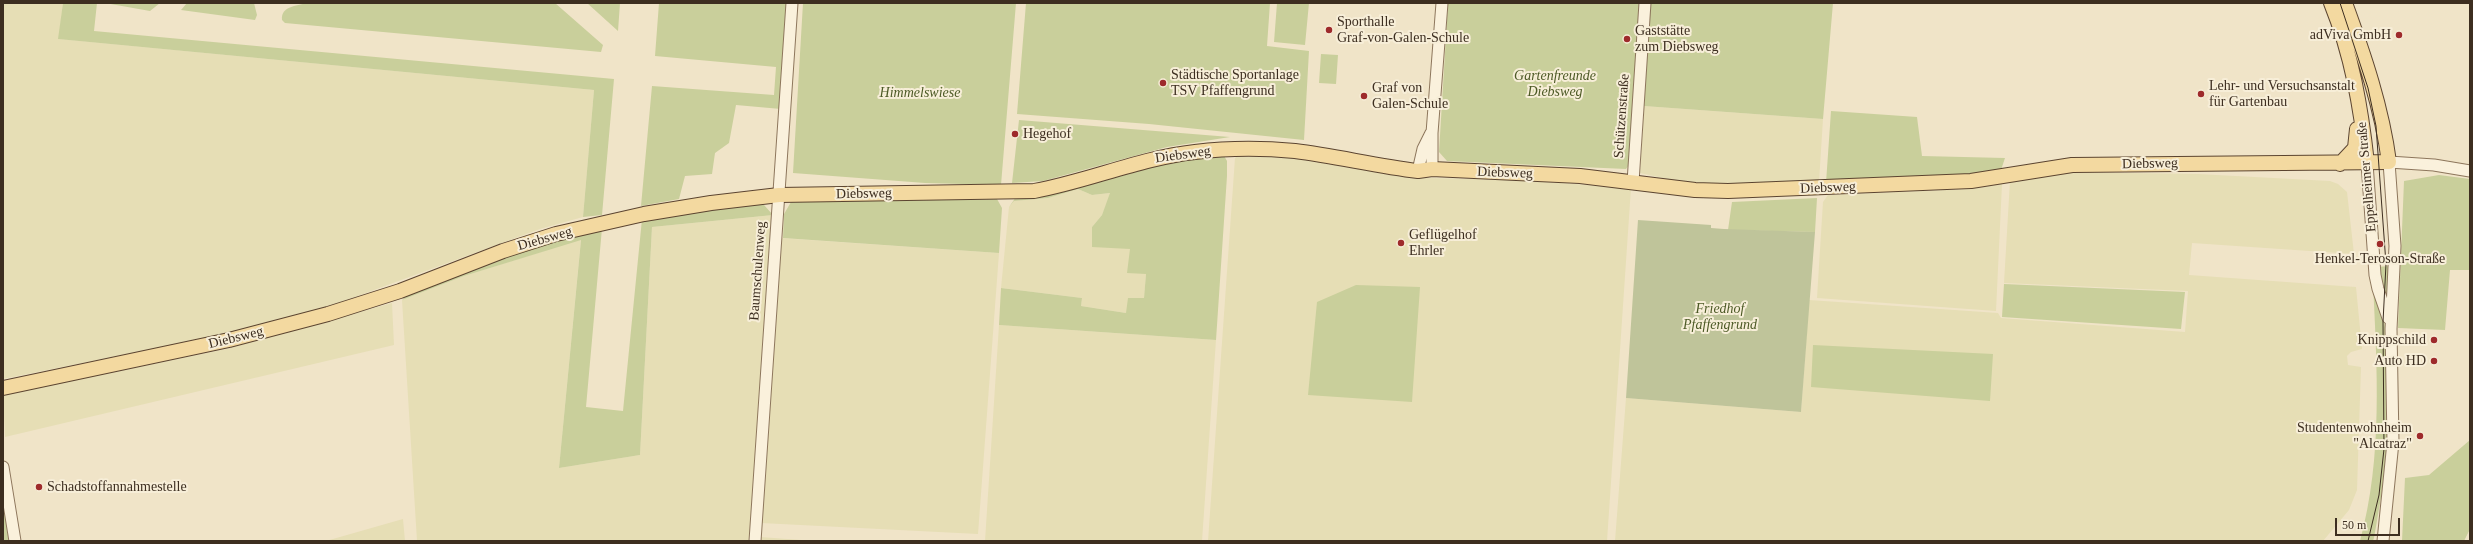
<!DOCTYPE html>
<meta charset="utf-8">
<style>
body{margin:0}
#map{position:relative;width:2473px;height:544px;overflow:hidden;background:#f0e4c8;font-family:"Times New Roman",serif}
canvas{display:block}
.frame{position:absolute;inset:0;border:4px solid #3d2e20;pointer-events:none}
.scale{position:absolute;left:2335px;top:518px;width:65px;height:18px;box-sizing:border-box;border:2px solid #3d2e20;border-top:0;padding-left:5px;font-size:12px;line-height:14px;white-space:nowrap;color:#3d2e20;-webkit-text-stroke:3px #f7eed8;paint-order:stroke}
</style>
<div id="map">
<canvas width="2473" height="544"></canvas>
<div class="frame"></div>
<div class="scale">50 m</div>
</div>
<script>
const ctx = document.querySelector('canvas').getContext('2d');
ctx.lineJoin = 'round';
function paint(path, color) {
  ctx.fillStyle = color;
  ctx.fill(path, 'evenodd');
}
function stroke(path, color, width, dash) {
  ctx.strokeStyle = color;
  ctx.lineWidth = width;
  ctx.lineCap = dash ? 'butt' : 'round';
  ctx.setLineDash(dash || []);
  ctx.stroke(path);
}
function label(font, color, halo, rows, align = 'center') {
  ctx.font = font + ' "Times New Roman",serif';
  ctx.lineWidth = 4;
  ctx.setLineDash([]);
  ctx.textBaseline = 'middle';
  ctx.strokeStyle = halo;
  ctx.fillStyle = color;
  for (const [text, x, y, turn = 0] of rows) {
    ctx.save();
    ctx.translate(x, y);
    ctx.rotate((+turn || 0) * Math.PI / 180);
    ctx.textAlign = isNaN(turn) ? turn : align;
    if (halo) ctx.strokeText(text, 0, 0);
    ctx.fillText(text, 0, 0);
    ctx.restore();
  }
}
paint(new Path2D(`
 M3 3H63L59 39 594 90 583 217 540 229 336 304 226 334 3 379Z
 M1644 106 1823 119 1819 182 1763 185 1686 183 1640 173Z
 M1239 155 1296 158 1393 175 1429 178 1518 180 1631 188 1607 541H1208L1235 158Z
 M2053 172 2198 174 2330 181 2338 184 2347 192 2354 254 2192 243 2189 275 2356 287 2362 349 2351 352 2347 356 2348 365 2361 367 2357 490 2349 510 2323 541H1615L1626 398 1801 412 1809 300 1998 313 2001 318 2185 332 2188 291 2004 283 2010 181Z
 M2002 184 1996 311 1817 298 1823 202 1828 195 1969 189Z
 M1078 189 1092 195 1111 193 1102 215 1092 227 1130 249 1146 274 1144 299 1126 313 1081 306 1082 298 1001 288 1009 207 1014 201 1048 198Z
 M773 215 750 541H417L402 300 464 276 581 239 559 468 640 455 652 227Z
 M780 238 999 253 978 534 761 523Z
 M392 303 394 345 5 437 3 395 226 349Z
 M999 325 1216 340 1202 541H985Z
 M403 519 405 541H326Z
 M760 537 815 541H760Z`), '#e6deb5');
paint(new Path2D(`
 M63 3H97L94 31 614 79 602 215 583 217 594 90 58 39Z
 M105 3H160L150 11Z
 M187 3H254L257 15 255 20 181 10Z
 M307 3H555L603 45 601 52 285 23 282 20C281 6 296 6 307 3Z
 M587 3H620L618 31Z
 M659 3H788L781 109 736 105 729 143 715 153 712 174 685 176 679 199 641 206 652 86 774 95 776 67 655 56Z
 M803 3H1016L1001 185 925 183 793 173Z
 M1026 3H1270L1267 46 1309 51 1304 140 1149 124 1017 114Z
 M1277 3H1309L1305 45 1274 42Z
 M1448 3H1643L1632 161 1626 169 1447 161 1439 152Z
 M1650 3H1833L1823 119 1644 106Z
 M1321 54 1338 55 1336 84 1319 83Z
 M1831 111 1917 117 1922 156 2005 158 2001 170 1997 173 1826 183Z
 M1019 120 1230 137 1167 147 1043 181 1012 183Z
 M1223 154 1227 161V176L1216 340 999 325 1001 288 1082 298 1081 306 1126 313 1128 298H1144L1146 274 1127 273 1130 249 1092 247V227L1102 215 1110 193 1092 195 1078 189 1048 198 1014 201 1009 207 1016 197 1138 168Z
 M2439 175 2470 179V270H2450L2445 330 2398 328 2404 181Z
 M1817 198 1815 232 1728 230 1732 202Z
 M997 199 1002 208 999 253 783 238 784 214 791 202Z
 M755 204 764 205 773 215 652 227 640 455 559 468 581 240 464 276 402 300 408 295 509 255 602 228 586 407 623 411 642 219Z
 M2390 266 2388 310 2376 267Z
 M2373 283 2382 309 2386 333 2388 441 2385 474 2374 538 2373 541H2360C2383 457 2377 369 2373 283Z
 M2004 284 2185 292 2181 329 2002 317Z
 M1356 285 1420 287 1412 402 1308 395 1317 302Z
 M1813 345 1993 354 1990 401 1811 387Z
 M2470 440V529L2464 541H2402L2405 478 2429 475Z
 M3 495 9 541H3Z`), '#c9cf9b');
paint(new Path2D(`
 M1638 220 1711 225V228L1724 229 1815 232 1801 412 1626 398Z`), '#bfc49a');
const minor = new Path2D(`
 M2367 163 2375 275 2378 289 2388 318
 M1432 169V133L1442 3
 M1418 171 1423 149 1431 133
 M1633 182 1645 3
 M3 467 15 541
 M755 541 792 3
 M2383 541 2393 442 2391 329 2395 246 2389 162 2434 165 2470 171`);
const major = new Path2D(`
 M2331 3C2352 55 2361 108 2367 163
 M2340 164 2355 148 2357 129
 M3 388 229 340 328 314 400 291 503 251 556 234 644 214 711 203 779 195 1034 191C1089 181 1140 158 1195 152 1228 148 1262 148 1295 151 1336 156 1376 166 1418 171L1432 169 1580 176 1695 190 1728 191 1971 181 2072 165 2389 162C2382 108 2364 55 2345 3`);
stroke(minor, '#8d765c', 13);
stroke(major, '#5b4430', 16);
stroke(minor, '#faf1dc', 11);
stroke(major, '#f3d9a0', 14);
stroke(new Path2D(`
 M2340 3 2368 88 2376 126 2386 264 2383 322 2384 449 2379 495 2368 541`), '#3d2e20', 1);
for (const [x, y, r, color] of [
 [1329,30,4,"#9e2a2b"],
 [2399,35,4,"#9e2a2b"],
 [1627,39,4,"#9e2a2b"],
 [1163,83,4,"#9e2a2b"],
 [2201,94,4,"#9e2a2b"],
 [1364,96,4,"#9e2a2b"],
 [1015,134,4,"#9e2a2b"],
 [1401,243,4,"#9e2a2b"],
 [2380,244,4,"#9e2a2b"],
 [2434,340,4,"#9e2a2b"],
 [2434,361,4,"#9e2a2b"],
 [2420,436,4,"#9e2a2b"],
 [39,487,4,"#9e2a2b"]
]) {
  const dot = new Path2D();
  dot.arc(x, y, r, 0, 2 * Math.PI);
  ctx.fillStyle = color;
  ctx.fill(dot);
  stroke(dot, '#f7eed8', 1.5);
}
label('14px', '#3d2e20', '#f7eed8', [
 ["Sporthalle",1337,22],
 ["Graf-von-Galen-Schule",1337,38],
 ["Gaststätte",1635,31],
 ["zum Diebsweg",1635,47],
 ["adViva GmbH",2391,35,"right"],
 ["Städtische Sportanlage",1171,75],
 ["TSV Pfaffengrund",1171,91],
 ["Lehr- und Versuchsanstalt",2209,86],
 ["für Gartenbau",2209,102],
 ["Graf von",1372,88],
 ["Galen-Schule",1372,104],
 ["Hegehof",1023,134],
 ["Geflügelhof",1409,235],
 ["Ehrler",1409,251],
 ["Henkel-Teroson-Straße",2380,259,"center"],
 ["Knippschild",2426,340,"right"],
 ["Auto HD",2426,361,"right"],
 ["Studentenwohnheim",2412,428,"right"],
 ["\"Alcatraz\"",2412,444,"right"],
 ["Schadstoffannahmestelle",47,487]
], 'left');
label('italic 14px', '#4d5a26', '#f7eed8', [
 ["Gartenfreunde",1555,76],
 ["Diebsweg",1555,92],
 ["Himmelswiese",920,93],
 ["Friedhof",1720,309],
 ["Pfaffengrund",1720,325]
]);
label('14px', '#3d2e20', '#f7eed8', [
 ["Schützenstraße",1622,116,-86],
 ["Diebsweg",1183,155,-8],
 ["Diebsweg",2150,164,-1],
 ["Diebsweg",1505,173,2],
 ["Eppelheimer Straße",2367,177,-95],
 ["Diebsweg",1828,188,-2],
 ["Diebsweg",864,194,-1],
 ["Diebsweg",545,239,-16],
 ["Baumschulenweg",758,271,-86],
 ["Diebsweg",236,338,-14]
]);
</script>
